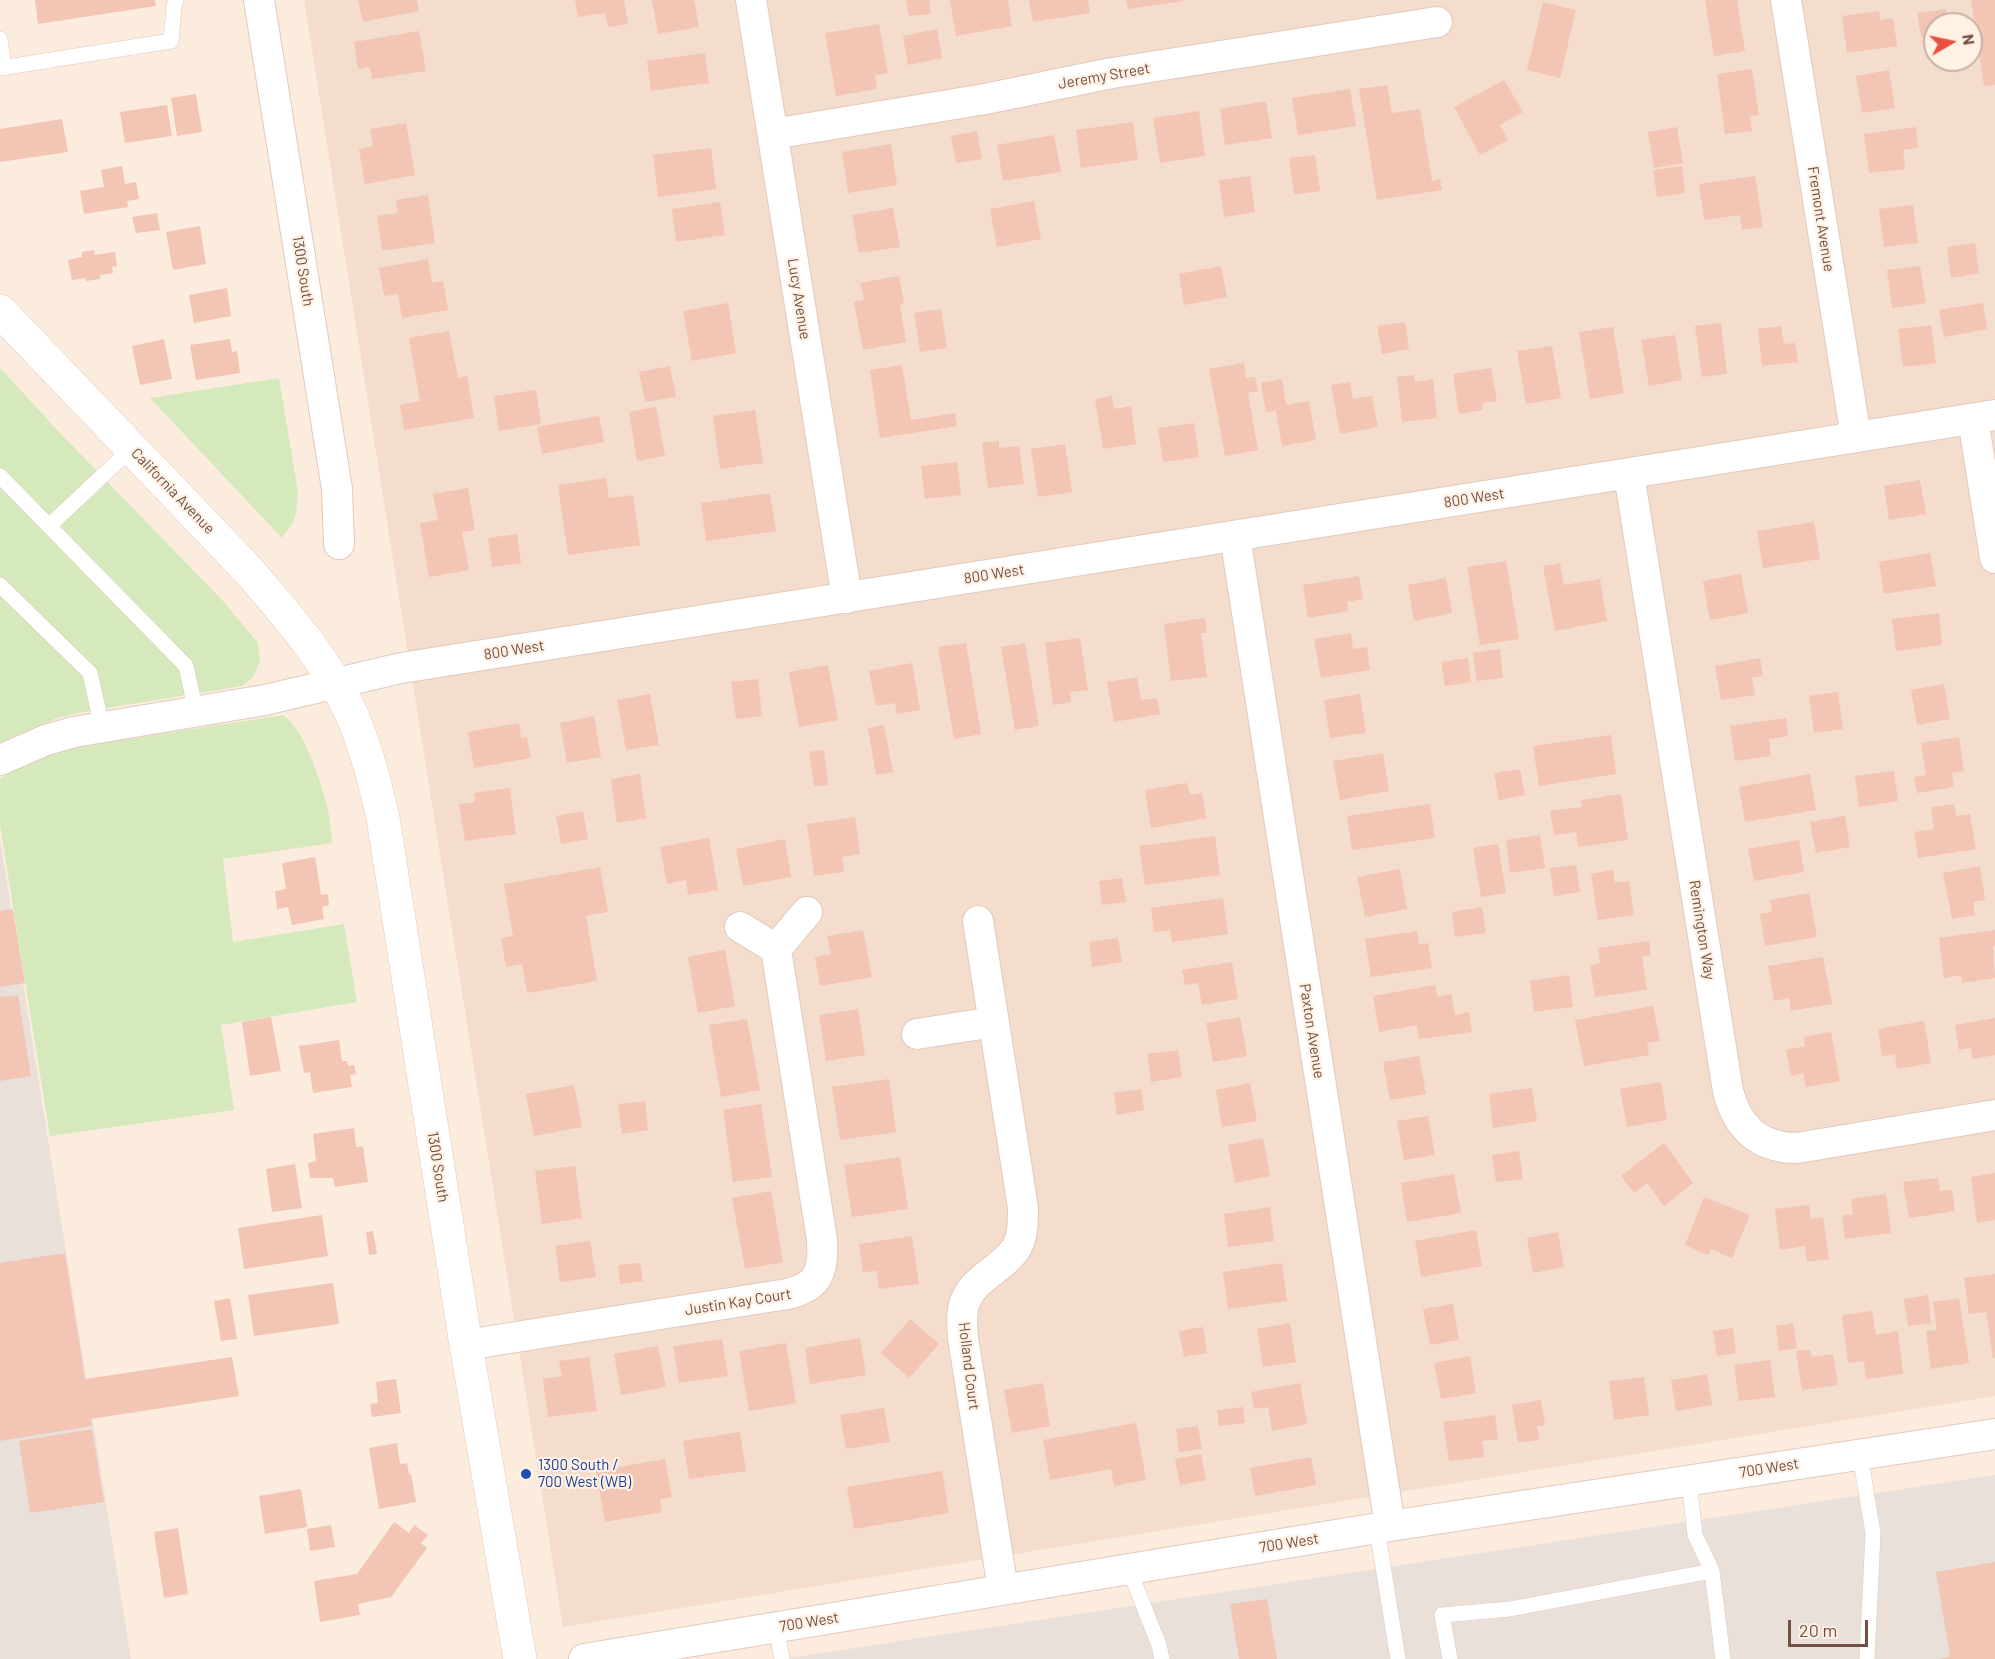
<!DOCTYPE html>
<style>
body{margin:0}
#map{position:relative;width:1995px;height:1659px;overflow:hidden;background:#fcecde;font-family:Barlow,sans-serif}
canvas{display:block}
.north{position:absolute;left:1923px;top:12px;width:60px;height:60px;box-sizing:border-box;background:#fff1e4;border:2px solid #c7b1a5;border-radius:50%;rotate:81deg;font-size:16px;font-weight:700;line-height:24px;text-align:center;color:#725046}
.north::after{content:'';display:block;margin:auto;width:21px;height:27px;background:#ea4f40;clip-path:polygon(50% 0,100% 100%,50% 72%,0 100%)}
.scale{position:absolute;left:1788px;top:1620px;width:80px;height:27px;box-sizing:border-box;border:3px solid #725046;border-top:0;padding-left:8px;font-size:18px;line-height:21px;white-space:nowrap;color:#725046;-webkit-text-stroke:4px #fff1e4;paint-order:stroke}
</style>
<div id="map">
<canvas width="1995" height="1659"></canvas>
<div class="north">N</div>
<div class="scale">20 m</div>
</div>
<script>
const ctx = document.querySelector('canvas').getContext('2d');
ctx.lineJoin = 'round';
function paint(path, color) {
  ctx.fillStyle = color;
  ctx.fill(path, 'evenodd');
}
function stroke(path, color, width, dash) {
  ctx.strokeStyle = color;
  ctx.lineWidth = width;
  ctx.lineCap = dash ? 'butt' : 'round';
  ctx.setLineDash(dash || []);
  ctx.stroke(path);
}
function label(font, color, halo, rows, align = 'center') {
  ctx.font = font + ' Barlow,sans-serif';
  ctx.lineWidth = 4.5;
  ctx.setLineDash([]);
  ctx.textBaseline = 'middle';
  ctx.strokeStyle = halo;
  ctx.fillStyle = color;
  for (const [text, x, y, turn = 0] of rows) {
    ctx.save();
    ctx.translate(x, y);
    ctx.rotate((+turn || 0) * Math.PI / 180);
    ctx.textAlign = isNaN(turn) ? turn : align;
    if (halo) ctx.strokeText(text, 0, 0);
    ctx.fillText(text, 0, 0);
    ctx.restore();
  }
}
paint(new Path2D(`
 M304 0H1995V1396L563 1627ZM1935 24H1971V60H1935Z`), '#f4ddcc');
paint(new Path2D(`
 M0 839 131 1659H0Z
 M1995 1475V1659H782Z`), '#eae0da');
paint(new Path2D(`
 M0 368 61 434 223 601 258 643 260 661 253 677 242 686 77 713 55 719 0 742Z
 M279 378 298 492 296 514 292 524 282 538 150 398Z
 M283 715C304 728 321 782 327 806 330 818 331 831 332 843L223 859 233 942 344 924 357 1002 221 1025 234 1110 50 1136 0 825V779C21 764 47 755 71 748Z`), '#d5e9bd');
paint(new Path2D(`
 M35 0H155L156 6 38 24Z
 M358 0H417L419 11 363 22Z
 M575 0H624L628 24 608 27 605 13 578 17Z
 M652 0H694L699 27 658 34Z
 M906 0H929L931 14 909 16Z
 M950 0H1008L1012 26 956 36Z
 M1029 0H1088L1090 13 1033 22Z
 M1126 0H1183V1L1128 9Z
 M1705 0H1737L1745 51 1714 56Z
 M1971 0H1995V85L1984 86Z
 M1543 2 1576 10 1560 78 1527 70Z
 M1946 9 1948 24H1935V35L1921 37 1917 13Z
 M1879 11 1880 20 1893 18 1897 46 1847 53 1842 16Z
 M879 24 888 73 875 75 877 89 836 96 825 33Z
 M937 29 942 58 908 65 903 36Z
 M419 31 426 71 372 79 370 67 358 69 354 42Z
 M705 53 709 83 651 91 647 61Z
 M1752 69 1759 115 1750 116 1752 131 1725 134 1717 74Z
 M1889 70 1895 108 1862 113 1856 76Z
 M1504 80 1523 112 1500 125 1508 140 1480 155 1454 107Z
 M1387 85 1392 113 1420 109 1432 181 1440 179 1442 190 1377 200 1359 89Z
 M1350 89 1356 126 1298 135 1292 98Z
 M196 94 202 132 177 136 171 98Z
 M1266 101 1272 138 1225 145 1220 109Z
 M167 105 172 136 125 143 120 112Z
 M1199 111 1205 156 1160 163 1153 118Z
 M62 119 68 152 0 162V129Z
 M1133 122 1138 160 1081 168 1076 130Z
 M406 123 415 175 365 184 359 149 373 146 370 129Z
 M1677 127 1683 163 1654 168 1648 132Z
 M1916 127 1918 148 1903 150 1905 169 1869 173 1864 134Z
 M977 131 982 159 956 163 951 136Z
 M1054 135 1061 172 1003 181 997 145Z
 M891 144 897 185 848 193 842 152Z
 M711 148 716 189 658 197 653 155Z
 M1315 155 1320 191 1294 195 1289 158Z
 M122 166 125 184 136 182 139 199 127 201 128 207 84 214 80 191 104 187 101 170Z
 M1682 166 1685 193 1657 197 1653 170Z
 M1250 176 1255 212 1224 217 1219 180Z
 M1755 176 1763 227 1742 230 1740 215 1704 220 1699 184Z
 M428 195 435 243 382 251 377 216 398 213 396 200Z
 M1034 201 1041 239 997 247 990 209Z
 M720 202 725 235 676 242 672 209Z
 M1913 205 1918 243 1884 247 1879 209Z
 M893 208 900 247 859 253 852 215Z
 M157 213 160 230 136 233 132 217Z
 M200 226 206 264 173 270 166 232Z
 M1975 243 1979 273 1951 278 1947 247Z
 M94 250 95 255 115 252 117 266 112 267 113 273 100 275V279L86 281V278L72 280 68 260 82 257V252Z
 M428 259 432 283 443 281 448 310 402 318 398 294 384 296 379 268Z
 M1221 266 1227 297 1184 305 1179 274Z
 M1920 266 1926 303 1892 308 1887 270Z
 M899 276 904 303 900 304 906 342 863 350 854 302 864 300 860 283Z
 M227 288 231 316 194 323 189 295Z
 M728 303 736 353 692 361 683 311Z
 M1983 303 1987 329 1944 337 1939 310Z
 M941 309 947 348 920 352 914 313Z
 M1405 322 1409 349 1382 354 1377 326Z
 M1721 323 1727 374 1702 377 1695 326Z
 M1931 325 1936 363 1903 367 1898 329Z
 M1781 326 1784 344 1795 343 1798 362 1762 366 1758 329Z
 M1613 327 1624 393 1590 399 1579 332Z
 M449 331 458 378 467 376 474 418 404 430 400 405 420 401 409 338Z
 M1675 335 1682 380 1649 386 1641 340Z
 M164 339 172 379 140 385 132 346Z
 M230 339 232 352 237 351 240 373 196 380 190 345Z
 M1552 346 1561 398 1526 404 1517 351Z
 M1244 363 1246 378 1255 377 1258 391 1248 393 1258 450 1225 456 1209 369Z
 M902 365 911 420 955 413 957 426 880 438 870 370Z
 M670 366 676 397 645 402 639 372Z
 M1491 368 1497 401 1482 403 1483 410 1459 414 1453 374Z
 M1414 375 1415 382 1433 379 1437 418 1402 422 1397 377Z
 M1282 379 1286 405 1309 401 1316 440 1282 446 1276 411 1266 412 1261 383Z
 M1350 382 1353 399 1372 396 1378 427 1340 434 1331 385Z
 M536 390 541 424 499 431 494 396Z
 M1112 396 1114 409 1131 406 1136 444 1103 449 1095 399Z
 M656 407 665 456 637 461 629 412Z
 M755 410 763 463 720 469 713 416Z
 M599 416 604 442 542 454 537 427Z
 M1194 423 1199 457 1163 462 1158 428Z
 M999 441V448L1019 446 1024 484 988 488 982 443Z
 M1065 444 1072 492 1038 497 1031 449Z
 M957 462 961 495 925 499 921 466Z
 M606 478 609 498 633 495 640 545 568 555 558 485Z
 M1920 480 1926 514 1889 520 1884 486Z
 M468 488 475 530 462 532 469 570 429 577 420 523 438 520 433 494Z
 M770 493 776 531 706 541 701 503Z
 M1814 522 1820 559 1763 568 1757 531Z
 M517 534 521 563 492 567 488 538Z
 M1930 553 1936 586 1884 594 1879 562Z
 M1506 561 1519 639 1480 645 1467 567Z
 M1560 563 1564 585 1600 579 1607 621 1555 631 1543 566Z
 M1741 574 1748 613 1710 620 1703 581Z
 M1359 576 1363 599 1347 602 1348 611 1308 618 1303 585Z
 M1446 578 1452 613 1414 621 1408 585Z
 M1939 613 1942 645 1896 651 1892 619Z
 M1205 618 1207 633H1201L1207 677 1171 681 1164 624Z
 M1351 633 1353 649 1367 647 1370 670 1321 678 1314 639Z
 M1080 638 1088 690 1070 692 1071 702 1053 705 1045 643Z
 M966 643 981 734 954 739 938 647Z
 M1025 643 1039 726 1015 730 1001 647Z
 M1500 649 1503 678 1477 681 1473 653Z
 M1468 658 1471 682 1445 686 1441 662Z
 M1760 658 1763 676 1752 678 1755 695 1721 700 1715 666Z
 M912 663 920 710 897 714 895 703 876 706 869 671Z
 M828 665 838 720 799 727 789 672Z
 M1137 677 1141 700 1157 698 1160 714 1114 722 1107 682Z
 M758 679 762 716 736 719 731 682Z
 M1944 684 1950 719 1917 725 1911 690Z
 M1838 692 1843 729 1814 733 1809 696Z
 M650 694 659 745 626 750 617 700Z
 M1360 694 1366 733 1330 738 1324 700Z
 M594 716 601 757 567 763 560 723Z
 M1786 718 1788 736 1769 739 1771 756 1735 761 1730 726Z
 M519 723 521 738 527 737 531 758 474 768 468 732Z
 M884 725 893 772 876 775 868 728Z
 M1611 735 1616 774 1539 786 1533 746Z
 M1959 737 1964 771 1952 773 1954 787 1917 793 1914 777 1926 775 1921 743Z
 M824 750 828 785 814 787 809 752Z
 M1383 753 1389 791 1340 800 1333 761Z
 M1520 769 1525 795 1499 800 1494 773Z
 M1894 771 1898 801 1859 807 1855 776Z
 M640 774 646 818 617 823 611 779Z
 M1810 774 1816 810 1745 822 1739 787Z
 M1187 783 1190 795 1202 793 1206 818 1151 828 1145 790Z
 M510 788 516 834 465 841 459 804 475 802 474 793Z
 M1621 794 1628 840 1578 847 1576 832 1554 835 1550 811 1582 807 1581 800Z
 M1430 804 1435 838 1352 850 1347 816Z
 M1954 804 1956 816 1970 814 1976 849 1918 858 1914 832 1934 829 1931 807Z
 M583 811 588 839 561 844 556 816Z
 M1845 816 1850 847 1816 853 1810 822Z
 M855 817 860 854 842 857 844 872 814 876 807 824Z
 M1540 835 1545 868 1510 873 1506 840Z
 M1215 836 1220 875 1145 885 1139 846Z
 M709 838 718 890 688 895 686 880 667 884 660 847Z
 M785 839 791 877 743 886 736 849Z
 M1799 840 1804 872 1754 881 1748 849Z
 M1498 844 1506 893 1481 897 1473 848Z
 M315 857 321 895 328 894 329 905 322 907 324 919 292 925 288 907 277 909 275 891 286 889 282 863Z
 M1576 865 1580 892 1554 896 1550 868Z
 M1980 866 1985 900 1973 902 1975 915 1952 919 1943 873Z
 M600 867 608 912 586 916 597 981 527 993 522 964 506 967 501 938 513 936 504 884Z
 M1400 869 1407 909 1365 917 1357 877Z
 M1613 870 1615 883 1629 881 1634 915 1598 920 1591 874Z
 M1122 878 1126 902 1102 905 1099 881Z
 M1809 893 1817 937 1765 946 1760 914 1772 912 1770 900Z
 M1223 898 1228 934 1172 942 1170 930 1154 932 1151 908Z
 M1482 907 1486 933 1455 937 1452 912Z
 M13 909 25 983 0 987V911Z
 M863 930 872 977 820 986 815 957 831 954 827 936Z
 M1995 930V946L1993 947 1995 978 1962 983 1961 975 1944 978 1939 938Z
 M1417 931 1419 945 1428 943 1432 968 1371 977 1365 939Z
 M1118 938 1122 962 1092 967 1089 942Z
 M1649 941 1651 955 1642 956 1647 990 1595 997 1590 965 1600 963 1598 948Z
 M725 950 735 1006 698 1013 688 957Z
 M1823 957 1832 1004 1791 1011 1789 998 1774 1001 1768 966Z
 M1232 962 1238 999 1202 1005 1198 983 1185 985 1182 970Z
 M1569 975 1573 1007 1534 1012 1530 981Z
 M1435 985 1438 997 1451 994 1455 1015 1469 1012 1472 1032 1419 1039 1417 1025 1379 1032 1373 996Z
 M18 995 31 1076 0 1081V997Z
 M1653 1006 1660 1041 1647 1043 1649 1055 1584 1066 1575 1020Z
 M858 1009 865 1055 826 1061 819 1015Z
 M271 1017 281 1071 250 1076 242 1022Z
 M1240 1017 1247 1056 1213 1062 1206 1023Z
 M1995 1018V1055L1973 1059 1971 1048 1959 1050 1955 1025Z
 M747 1019 760 1090 721 1097 709 1025Z
 M1924 1021 1931 1063 1897 1069 1895 1054 1882 1056 1878 1029Z
 M1831 1032 1840 1081 1806 1087 1803 1073 1791 1076 1786 1050 1805 1046 1804 1037Z
 M339 1040 342 1061H347L348 1066 354 1065 356 1074 350 1075 352 1087 313 1093 310 1072 304 1073 299 1046Z
 M1178 1050 1182 1077 1151 1082 1147 1054Z
 M1419 1056 1426 1094 1390 1100 1383 1062Z
 M889 1079 896 1132 840 1140 832 1087Z
 M1661 1082 1667 1120 1627 1127 1620 1089Z
 M1250 1083 1257 1121 1222 1127 1216 1090Z
 M574 1085 582 1127 534 1136 526 1094Z
 M1532 1088 1537 1121 1493 1128 1489 1094Z
 M1141 1089 1144 1110 1117 1115 1114 1093Z
 M645 1101 648 1130 622 1134 618 1104Z
 M761 1104 772 1177 733 1182 723 1110Z
 M1428 1116 1435 1155 1404 1160 1397 1121Z
 M354 1128 356 1147 363 1146 368 1182 335 1187 333 1178H310L308 1163 316 1161 313 1134Z
 M1263 1138 1270 1176 1235 1183 1228 1145Z
 M1664 1143 1693 1183 1664 1206 1647 1183 1634 1193 1621 1176Z
 M1519 1151 1523 1179 1496 1182 1492 1155Z
 M900 1157 908 1209 852 1217 844 1165Z
 M295 1164 302 1208 272 1212 266 1169Z
 M575 1166 582 1218 542 1224 535 1171Z
 M1995 1173V1220L1977 1223 1971 1177Z
 M1454 1174 1461 1213 1407 1222 1401 1183Z
 M1938 1178 1940 1191 1952 1190 1955 1211 1909 1218 1903 1182Z
 M771 1191 783 1262 745 1269 732 1198Z
 M1886 1194 1891 1233 1845 1239 1842 1216 1853 1214 1851 1199Z
 M1704 1197 1750 1215 1732 1258 1711 1249 1708 1255 1685 1245Z
 M1809 1205 1811 1219 1823 1217 1829 1259 1807 1262 1805 1246 1780 1250 1775 1209Z
 M1270 1207 1274 1241 1228 1247 1224 1214Z
 M322 1215 328 1256 244 1269 238 1228Z
 M1476 1230 1482 1266 1421 1277 1415 1241Z
 M373 1231 377 1254 369 1255 366 1232Z
 M1558 1232 1564 1267 1533 1273 1527 1238Z
 M912 1236 919 1284 879 1289 877 1271 863 1272 859 1244Z
 M590 1241 596 1277 560 1282 555 1246Z
 M65 1253 85 1379 232 1357 239 1396 91 1419 92 1426 0 1441V1263Z
 M640 1263 643 1281 620 1284 618 1265Z
 M1282 1263 1287 1301 1228 1309 1223 1272Z
 M1995 1274V1358H1993L1986 1312 1969 1314 1964 1278Z
 M333 1283 339 1324 254 1336 248 1295Z
 M1928 1295 1931 1323 1908 1326 1904 1299Z
 M230 1298 237 1339 221 1341 214 1301Z
 M1959 1298 1969 1363 1931 1369 1926 1331 1937 1330 1933 1302Z
 M1453 1304 1459 1340 1430 1345 1423 1309Z
 M1872 1311 1876 1335 1898 1331 1903 1374 1866 1379 1864 1361 1848 1363 1842 1315Z
 M910 1319 939 1344 909 1378 881 1353Z
 M1290 1323 1296 1362 1263 1367 1257 1329Z
 M1793 1323 1797 1348 1779 1351 1776 1326Z
 M1203 1327 1207 1353 1184 1357 1179 1331Z
 M1733 1328 1736 1353 1717 1356 1713 1331Z
 M860 1338 866 1375 810 1384 805 1348Z
 M722 1339 728 1376 679 1383 673 1346Z
 M786 1343 796 1403 749 1411 739 1351Z
 M658 1346 666 1387 621 1395 614 1354Z
 M1810 1349 1812 1357 1833 1354 1838 1385 1802 1390 1796 1351Z
 M1470 1356 1476 1393 1441 1399 1434 1363Z
 M589 1357 597 1411 548 1417 543 1379 562 1376 559 1361Z
 M1770 1360 1775 1397 1739 1401 1734 1365Z
 M1707 1374 1712 1405 1676 1411 1671 1380Z
 M1644 1377 1649 1415 1614 1420 1609 1381Z
 M396 1379 401 1413 372 1417 370 1404 378 1403 376 1382Z
 M1043 1383 1050 1426 1012 1433 1004 1390Z
 M1300 1383 1307 1424 1272 1431 1268 1407 1254 1409 1251 1392Z
 M1541 1400 1545 1425 1537 1426 1539 1440 1518 1443 1512 1405Z
 M1243 1407 1245 1423 1219 1426 1217 1410Z
 M884 1408 890 1442 846 1449 840 1415Z
 M1495 1415 1498 1439 1482 1441 1484 1457 1449 1461 1443 1422Z
 M1136 1423 1146 1480 1114 1486 1111 1469 1050 1480 1043 1440Z
 M1198 1426 1202 1449 1179 1452 1176 1429Z
 M92 1429 104 1502 30 1513 19 1441Z
 M740 1432 746 1471 689 1479 683 1441Z
 M397 1443 400 1464 407 1463 409 1474H411L416 1502 379 1509 369 1448Z
 M1201 1454 1206 1480 1180 1485 1175 1459Z
 M1311 1457 1316 1485 1255 1496 1250 1468Z
 M665 1459 672 1497 660 1499 662 1512 605 1522 596 1471Z
 M942 1471 949 1513 854 1529 847 1487Z
 M301 1489 307 1527 265 1534 259 1496Z
 M394 1522 409 1533 414 1525 428 1535 421 1543 427 1548 391 1597 358 1604 360 1615 320 1622 314 1581 357 1574Z
 M331 1525 335 1547 310 1551 307 1529Z
 M178 1528 188 1594 164 1598 154 1532Z
 M1995 1562V1659H1939L1950 1656 1936 1572Z
 M1267 1599 1277 1659H1239L1230 1604Z`), '#f2c5b5');
const service = new Path2D(`
 M0 39 4 68
 M0 68 171 41 174 6 176 0
 M0 476 186 666 196 712
 M49 526 132 448
 M0 585 90 673 102 727
 M1860 1455 1873 1533 1867 1659
 M1689 1481 1695 1535 1712 1571
 M1377 1529 1398 1659
 M1129 1569 1159 1645 1162 1659
 M776 1627 782 1659
 M1450 1659 1442 1615 1510 1609 1712 1571 1723 1659`);
const minor = new Path2D(`
 M259 0 337 489 339 544
 M751 0 847 598
 M1786 0 1856 437
 M773 134 985 99 1112 73 1437 22
 M1973 419 1995 558
 M1629 474 1728 1091C1737 1127 1759 1148 1797 1148L1995 1115
 M1235 536 1390 1526
 M0 760 46 740 74 732 265 700 401 668 1995 415
 M978 921 1023 1208C1023 1222 1023 1238 1015 1250 1000 1271 972 1278 964 1305 961 1315 962 1327 963 1338L1003 1589
 M776 949 807 912
 M917 1034 994 1022
 M466 1345 787 1294C819 1287 824 1271 822 1240L776 949 740 927
 M584 1659 1390 1526 1995 1434`);
const secondary = new Path2D(`
 M0 311 250 572C287 616 327 660 351 713 366 746 375 782 383 818L466 1345 520 1659`);
stroke(service, '#e2c9bd', 16);
stroke(minor, '#e2c9bd', 32);
stroke(secondary, '#e7c9ba', 34);
stroke(service, '#fff', 15);
stroke(minor, '#fff', 30);
stroke(secondary, '#fff', 33);
for (const [x, y, r, color] of [
 [526,1474,6,"#1a4fb4"]
]) {
  const dot = new Path2D();
  dot.arc(x, y, r, 0, 2 * Math.PI);
  ctx.fillStyle = color;
  ctx.fill(dot);
  stroke(dot, '#fff1e4', 2);
}
label('15px', '#725046', '#fff1e4', [
 ["Jeremy Street",1104,76,-10],
 ["Fremont Avenue",1821,219,81],
 ["1300 South",303,271,81],
 ["Lucy Avenue",799,299,81],
 ["California Avenue",173,491,46],
 ["800 West",1474,498,-9],
 ["800 West",994,574,-9],
 ["800 West",514,650,-9],
 ["Remington Way",1702,930,81],
 ["Paxton Avenue",1312,1031,81],
 ["1300 South",438,1167,81],
 ["Justin Kay Court",738,1302,-9],
 ["Holland Court",969,1366,83],
 ["700 West",1769,1468,-9],
 ["700 West",1289,1543,-9],
 ["700 West",809,1622,-9]
]);
label('15px', '#164399', '#fff1e4', [
 ["1300 South /",538,1465],
 ["700 West (WB)",538,1482]
], 'left');
</script>
